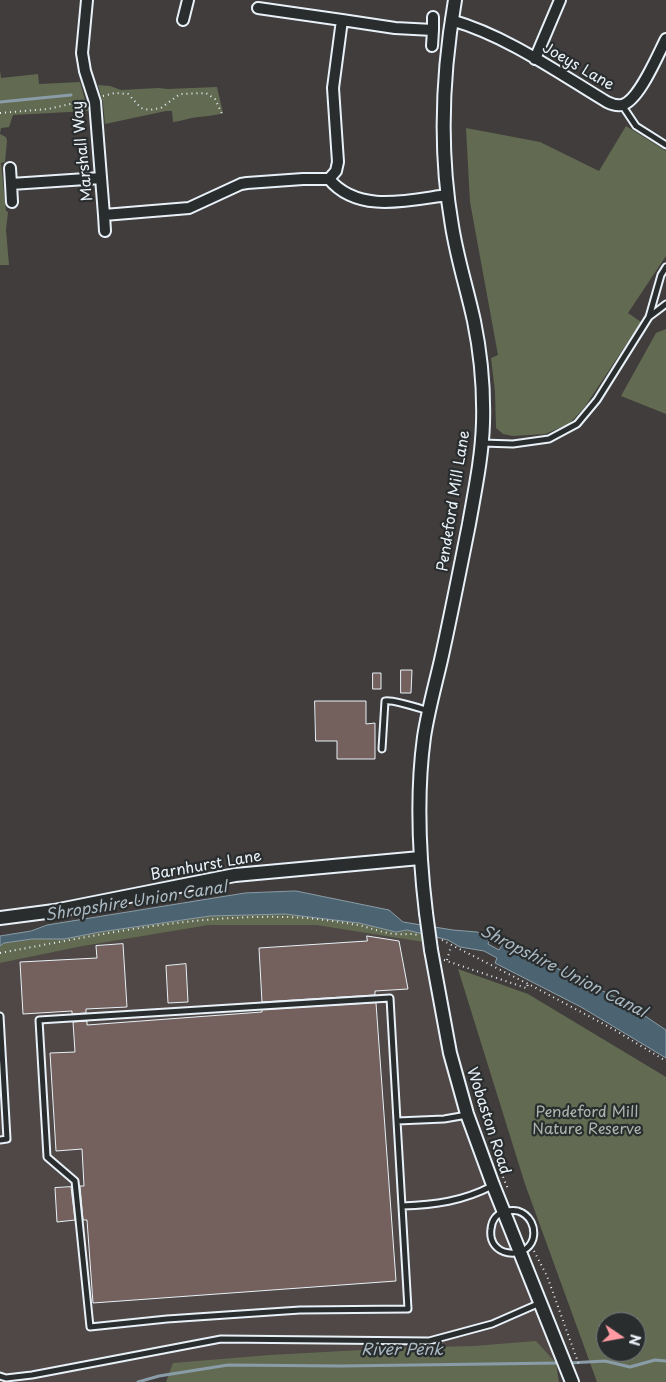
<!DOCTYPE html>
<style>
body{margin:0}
#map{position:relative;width:666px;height:1382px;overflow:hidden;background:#403d3c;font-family:"Playpen Sans",sans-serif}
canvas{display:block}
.north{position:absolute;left:596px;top:1312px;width:50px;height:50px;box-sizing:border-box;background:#2a2d2e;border:1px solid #767b7f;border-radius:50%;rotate:102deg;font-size:14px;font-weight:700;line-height:20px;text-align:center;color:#e8f1f8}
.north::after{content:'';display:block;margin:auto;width:18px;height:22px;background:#ff9aa2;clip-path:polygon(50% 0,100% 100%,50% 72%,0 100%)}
</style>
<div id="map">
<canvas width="666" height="1382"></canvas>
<div class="north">N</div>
</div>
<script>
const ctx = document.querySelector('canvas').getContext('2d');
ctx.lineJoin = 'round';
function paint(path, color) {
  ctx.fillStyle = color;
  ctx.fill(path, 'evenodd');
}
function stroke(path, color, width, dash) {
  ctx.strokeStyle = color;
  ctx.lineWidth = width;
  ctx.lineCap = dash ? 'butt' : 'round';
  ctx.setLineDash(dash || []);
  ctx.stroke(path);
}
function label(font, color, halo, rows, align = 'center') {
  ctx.font = font + ' "Playpen Sans",sans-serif';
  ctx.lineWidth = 4.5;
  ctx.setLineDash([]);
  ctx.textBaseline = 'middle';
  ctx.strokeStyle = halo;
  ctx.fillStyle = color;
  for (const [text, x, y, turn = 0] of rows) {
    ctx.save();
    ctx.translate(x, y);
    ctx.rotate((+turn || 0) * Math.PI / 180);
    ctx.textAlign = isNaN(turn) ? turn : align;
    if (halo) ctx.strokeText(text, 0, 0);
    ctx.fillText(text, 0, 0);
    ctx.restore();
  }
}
paint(new Path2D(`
 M209 925H316L423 942 443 1055 481 1171 550 1333 556 1363 228 1365 159 1376 138 1382H0V963L83 946Z`), '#504846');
paint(new Path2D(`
 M0 70 1 78 38 74 39 84 80 82 88 111 13 115 9 127 1 128 0 134 6 137 7 141 5 162 1 163 6 211 8 212 6 230 9 265H0Z
 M98 85 110 86 121 90 158 88 168 89 217 87 223 113C214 116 207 116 198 117 189 118 182 121 173 122L172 111H166L105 124 103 103Z
 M626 126 666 151V256L628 313 641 322 584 408 569 424 545 434 513 436 503 434 496 428 495 392 491 358 498 355 470 202 466 128 540 142 599 171Z
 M666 329V414L621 396 656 333Z
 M285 914 359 923 396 932 407 930 421 933 423 942 316 925H209L83 946 0 963V946L4 943 32 939H64L100 932 210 916Z
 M458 969 528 994 666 1077V1382H597L525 1184ZM606 1322H636V1352H606Z
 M536 1341 556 1363 559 1382H166L173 1363 270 1355 398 1348 474 1346Z`), '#626b52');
const water = new Path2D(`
 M296 891 389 910 403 922 453 930 477 932 491 936 488 944 499 950 504 942 621 1000 666 1030V1058L581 1007 495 963 497 958 484 951 460 947 448 940 407 930 396 932 359 923 285 914 210 916 100 932 64 939H32L4 943 0 946V936L31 931 47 925 245 893Z`);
paint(water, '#4c6471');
stroke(water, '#8a9ca7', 1);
stroke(new Path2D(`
 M0 102 71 95
 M569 1363 605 1361 630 1367 655 1360 666 1361
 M138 1382 159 1376 228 1365 341 1366 560 1363`), '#8a9ca7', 3);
const building = new Path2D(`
 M401 670H412L411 693H401Z
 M373 673H381V689H373Z
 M315 701H366V724L375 723V759H337V741H316Z
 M367 936 399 941 408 989 375 991V995L262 1002 259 948 367 941Z
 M123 944 127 1007 86 1009V1013L72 1014V1011L23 1014 20 962 97 958 96 946Z
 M186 964 188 1002 168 1003 166 966Z
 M376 1003 396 1281 93 1303 87 1220H83L80 1186H84L82 1149 56 1151 50 1053 75 1052 73 1022 87 1021V1025L262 1012V1010Z
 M71 1187 75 1220 57 1222 55 1188Z`);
paint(building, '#74615d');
stroke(building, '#e8f1f8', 1);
const service = new Path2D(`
 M622 105 636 126 666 145
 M649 317 666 304
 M482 443 513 444 549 439 577 424 597 400 649 317 661 275 666 267
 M382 749 385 701C392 699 419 708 429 711
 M0 1016 7 1139 0 1140
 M397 1121 390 998 39 1020 47 1157 75 1181 90 1327 167 1319 300 1310 408 1309 397 1121 444 1119 467 1115
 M402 1206C435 1205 463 1201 492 1186
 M503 1211C508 1211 514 1210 518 1211 530 1215 536 1227 533 1239 526 1261 487 1257 491 1229 492 1219 496 1216 503 1211Z
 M0 1376 6 1378 32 1375 221 1339 429 1341 492 1324 540 1303`);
const minor = new Path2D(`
 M87 0 82 53 85 71 95 102 104 215 189 208 241 184 247 183 303 179H329C358 214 409 200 447 195
 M258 8 342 20
 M183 20 188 0
 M451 20C507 36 557 72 607 102 611 104 617 106 622 105 639 101 658 54 666 39
 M433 30V17
 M535 59 560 0
 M10 168 11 184 101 178
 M329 179 336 171 338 162 333 88 342 20 395 28 433 30 432 46
 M11 184 12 202
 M104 215 105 231`);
const tertiary = new Path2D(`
 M426 913C419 855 416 796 424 737 428 711 435 686 441 660 451 615 460 569 469 524 475 490 482 457 483 423 484 388 481 355 474 321 467 289 457 258 452 226 439 151 442 75 455 0
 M0 918 54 911 235 875 420 858
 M431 950 450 1053 467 1114 493 1185 572 1382`);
stroke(service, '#e8f1f8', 9);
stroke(minor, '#e8f1f8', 14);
stroke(tertiary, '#e8f1f8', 16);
stroke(new Path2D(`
 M103 96 115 93 128 94 141 108 149 110 161 108 180 94 206 93 215 99 222 114
 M0 113 48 109 84 101
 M442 940 536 988 613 1029 666 1061
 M0 953C93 936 187 915 283 917 308 917 334 921 358 925 371 928 383 933 395 934 403 935 410 933 418 935
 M444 960 526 988 528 987 527 983
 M447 960 451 946
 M503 1177 508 1189
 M534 1251 547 1276 579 1365`), '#e8f1f8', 2, [1, 4]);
stroke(service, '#2a2d2e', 5);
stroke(minor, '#2a2d2e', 10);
stroke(tertiary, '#2a2d2e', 12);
const tertiaryBridge = new Path2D(`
 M426 913 431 950`);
stroke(tertiaryBridge, '#e8f1f8', 16, []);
stroke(tertiaryBridge, '#2a2d2e', 12);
label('15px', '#e8f1f8', '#2a2d2e', [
 ["Joeys Lane",578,67,30],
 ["Marshall Way",83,151,-96],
 ["Pendeford Mill Lane",454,501,-81],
 ["Barnhurst Lane",206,866,-10],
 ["Wobaston Road",488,1121,72]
]);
label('15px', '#acb5ad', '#2a2d2e', [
 ["Pendeford Mill",587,1113],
 ["Nature Reserve",587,1130]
]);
label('italic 16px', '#aab9c2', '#2a2d2e', [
 ["Shropshire Union Canal",136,902,-9],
 ["Shropshire Union Canal",563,972,27],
 ["River Penk",402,1351]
]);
</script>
